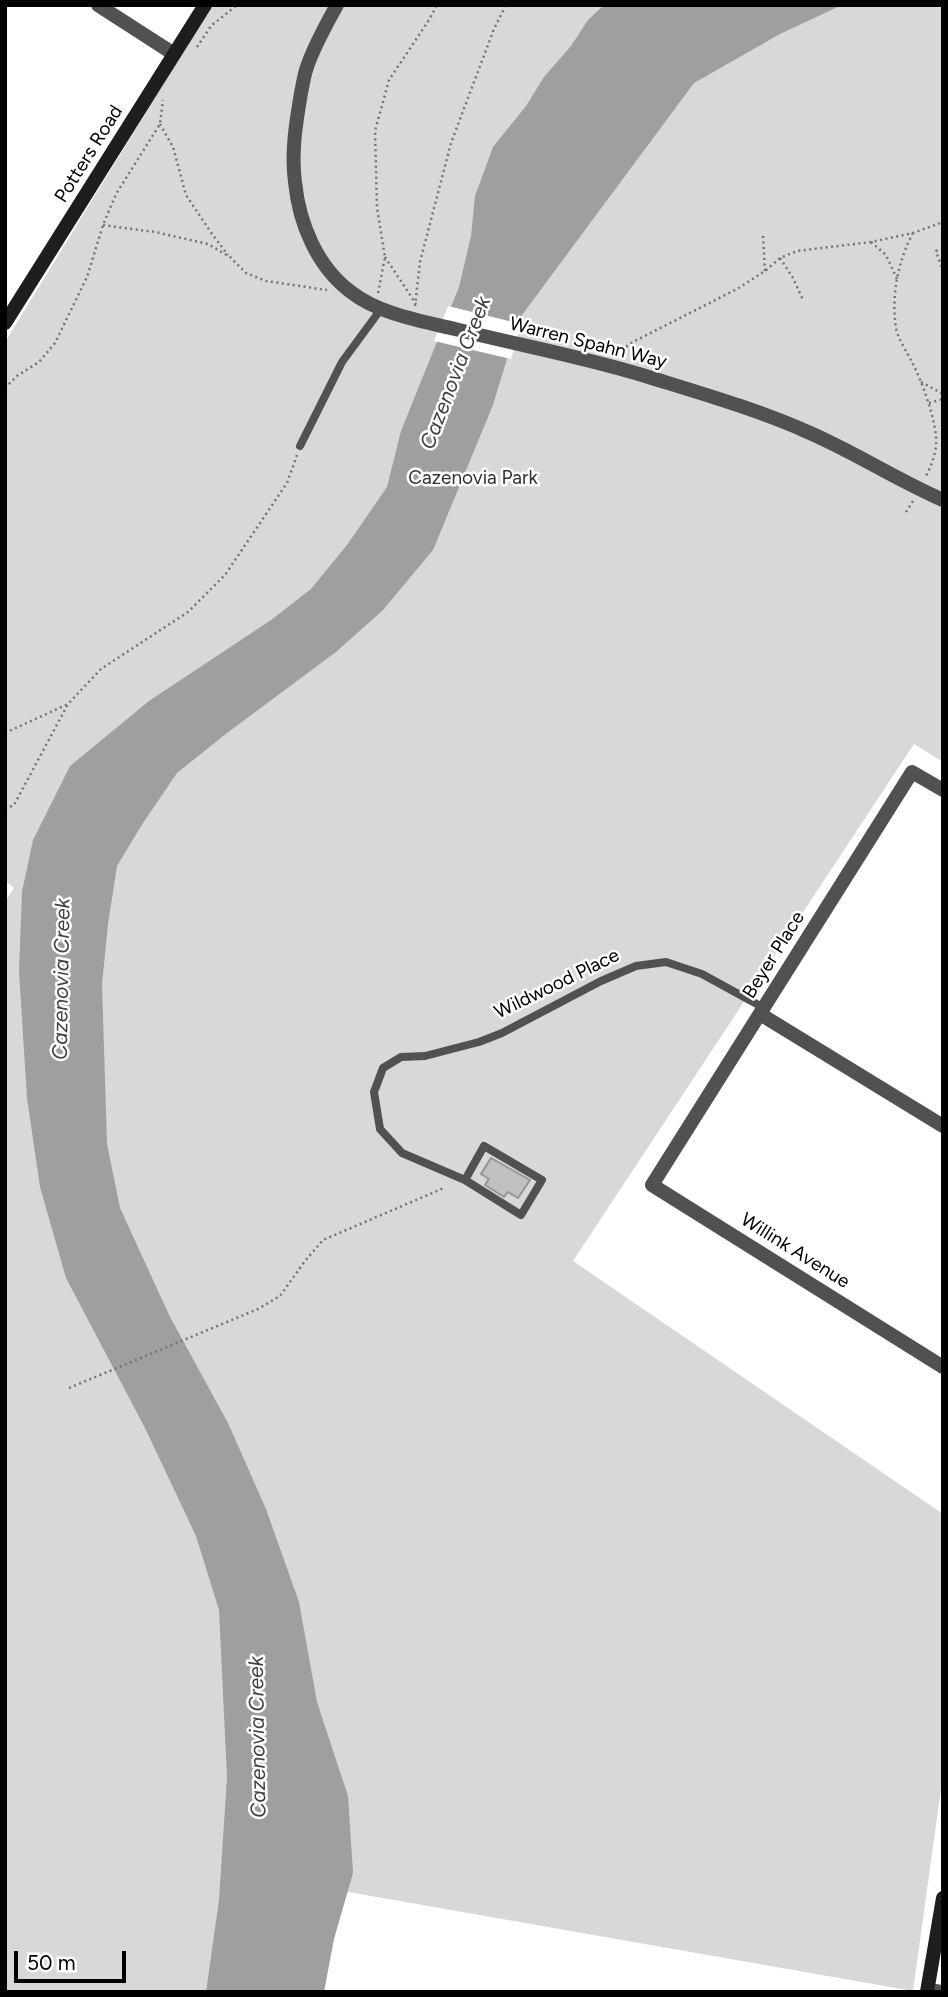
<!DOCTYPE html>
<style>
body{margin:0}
#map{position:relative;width:948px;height:1997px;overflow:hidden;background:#fff;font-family:Figtree,sans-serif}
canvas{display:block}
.frame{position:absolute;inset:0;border:7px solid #000;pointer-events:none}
.scale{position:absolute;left:14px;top:1951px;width:112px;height:32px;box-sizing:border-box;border:4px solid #000;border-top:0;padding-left:9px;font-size:21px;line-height:24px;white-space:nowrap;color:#000;-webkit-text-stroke:5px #fff;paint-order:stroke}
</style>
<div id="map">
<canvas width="948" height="1997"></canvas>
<div class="frame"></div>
<div class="scale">50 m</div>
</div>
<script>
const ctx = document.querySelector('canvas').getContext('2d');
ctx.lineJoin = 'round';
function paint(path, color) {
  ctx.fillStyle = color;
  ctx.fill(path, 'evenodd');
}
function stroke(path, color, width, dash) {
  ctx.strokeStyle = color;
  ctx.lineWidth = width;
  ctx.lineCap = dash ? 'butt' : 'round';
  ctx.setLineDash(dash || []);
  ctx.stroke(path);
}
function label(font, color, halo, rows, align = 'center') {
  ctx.font = font + ' Figtree,sans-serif';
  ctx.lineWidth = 5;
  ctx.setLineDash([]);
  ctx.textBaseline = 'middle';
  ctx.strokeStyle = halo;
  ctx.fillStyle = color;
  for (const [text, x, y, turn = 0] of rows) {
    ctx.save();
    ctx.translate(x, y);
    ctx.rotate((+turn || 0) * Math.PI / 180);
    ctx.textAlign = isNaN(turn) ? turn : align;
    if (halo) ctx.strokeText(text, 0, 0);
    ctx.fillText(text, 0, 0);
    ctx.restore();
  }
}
paint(new Path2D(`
 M212 5H943V762L914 744 573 1261 943 1514V1774L913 1991 314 1886 230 1992H5V901L14 888 5 881V342Z`), '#d8d8d8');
paint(new Path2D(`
 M604 5H842L780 34 694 83 519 319 493 405 433 550 383 610 336 652 227 733 177 773 143 823 117 866 108 924 102 984 107 1144 120 1208 170 1317 228 1423 266 1509 299 1602 317 1702 348 1796 353 1873 334 1939 324 1992H206L219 1900 227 1777 219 1610 196 1536 145 1428 66 1278 40 1187 27 1098 19 972 22 892 33 840 70 766 149 701 271 620 311 589 347 545 387 487 401 431 459 287 471 236 475 196 493 147 526 106 544 77 571 46 588 20Z`), '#9f9f9f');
paint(new Path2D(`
 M448 306 521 324 511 359 434 341Z`), '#fff');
const building = new Path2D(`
 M491 1158 530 1180 518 1198 508 1192 504 1197 485 1185 489 1179 481 1174Z`);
paint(building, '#c0c0c0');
stroke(building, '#959595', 2);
stroke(new Path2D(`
 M197 47 211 26 237 5
 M160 124 173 147 186 195 212 234 228 255
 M103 225 155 232 208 244 230 257 246 273 266 281 327 290
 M913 233C898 261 891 296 896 328 898 339 907 352 912 362 922 381 938 425 936 445 935 456 931 466 926 476
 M763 236 765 271
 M871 242 886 255 897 279
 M943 249 936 251 943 271
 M385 257 416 304
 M780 258 793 278 803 300
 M378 293 385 257 377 208 375 131 389 80 429 20 437 5
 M415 306 420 262 451 143 494 29 506 5
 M617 353 633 342 737 289 765 271 780 258 797 251 871 242 913 233 943 222
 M921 382 943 394
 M5 388 17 376 39 362 55 343 87 277 103 225 116 194 160 124 163 100
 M929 403 943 399
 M906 512 913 501
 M5 733 68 704
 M5 809 14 805 68 704 101 669 188 612 225 575 287 483 297 455
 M69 1388 258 1309 280 1296 305 1261 323 1240 444 1188`), '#737373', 2.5, [2, 3.5]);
stroke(new Path2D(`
 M300 446 342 362 381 309
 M465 1180 484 1146 542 1180 521 1215 465 1180 402 1153 380 1129 374 1092 383 1068 401 1057 425 1056 479 1042 502 1033 601 981 636 966 666 962 702 974 764 1008
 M928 1987 943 1989`), '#515151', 8);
stroke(new Path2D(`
 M98 5 174 54
 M337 5C326 25 314 46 307 67 304 75 303 84 301 93 296 123 291 152 295 182 299 223 317 267 351 292 379 314 421 321 455 329 522 346 590 358 655 379 707 395 761 411 810 433 856 453 897 480 943 500
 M943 790 912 772 652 1185 943 1367
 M760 1014 943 1126`), '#515151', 14);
stroke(new Path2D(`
 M5 323 205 5
 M927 1992 943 1898`), '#1e1e1e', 14);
label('19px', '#000', '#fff', [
 ["Potters Road",89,154,-58],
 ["Warren Spahn Way",588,343,14],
 ["Beyer Place",774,955,-58],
 ["Wildwood Place",557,984,-26],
 ["Willink Avenue",795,1251,32]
]);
label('19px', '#2f2f2f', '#fff', [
 ["Cazenovia Park",473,478]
]);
label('italic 21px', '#404040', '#fff', [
 ["Cazenovia Creek",456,373,-69],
 ["Cazenovia Creek",62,979,-89],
 ["Cazenovia Creek",258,1737,-91]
]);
</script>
